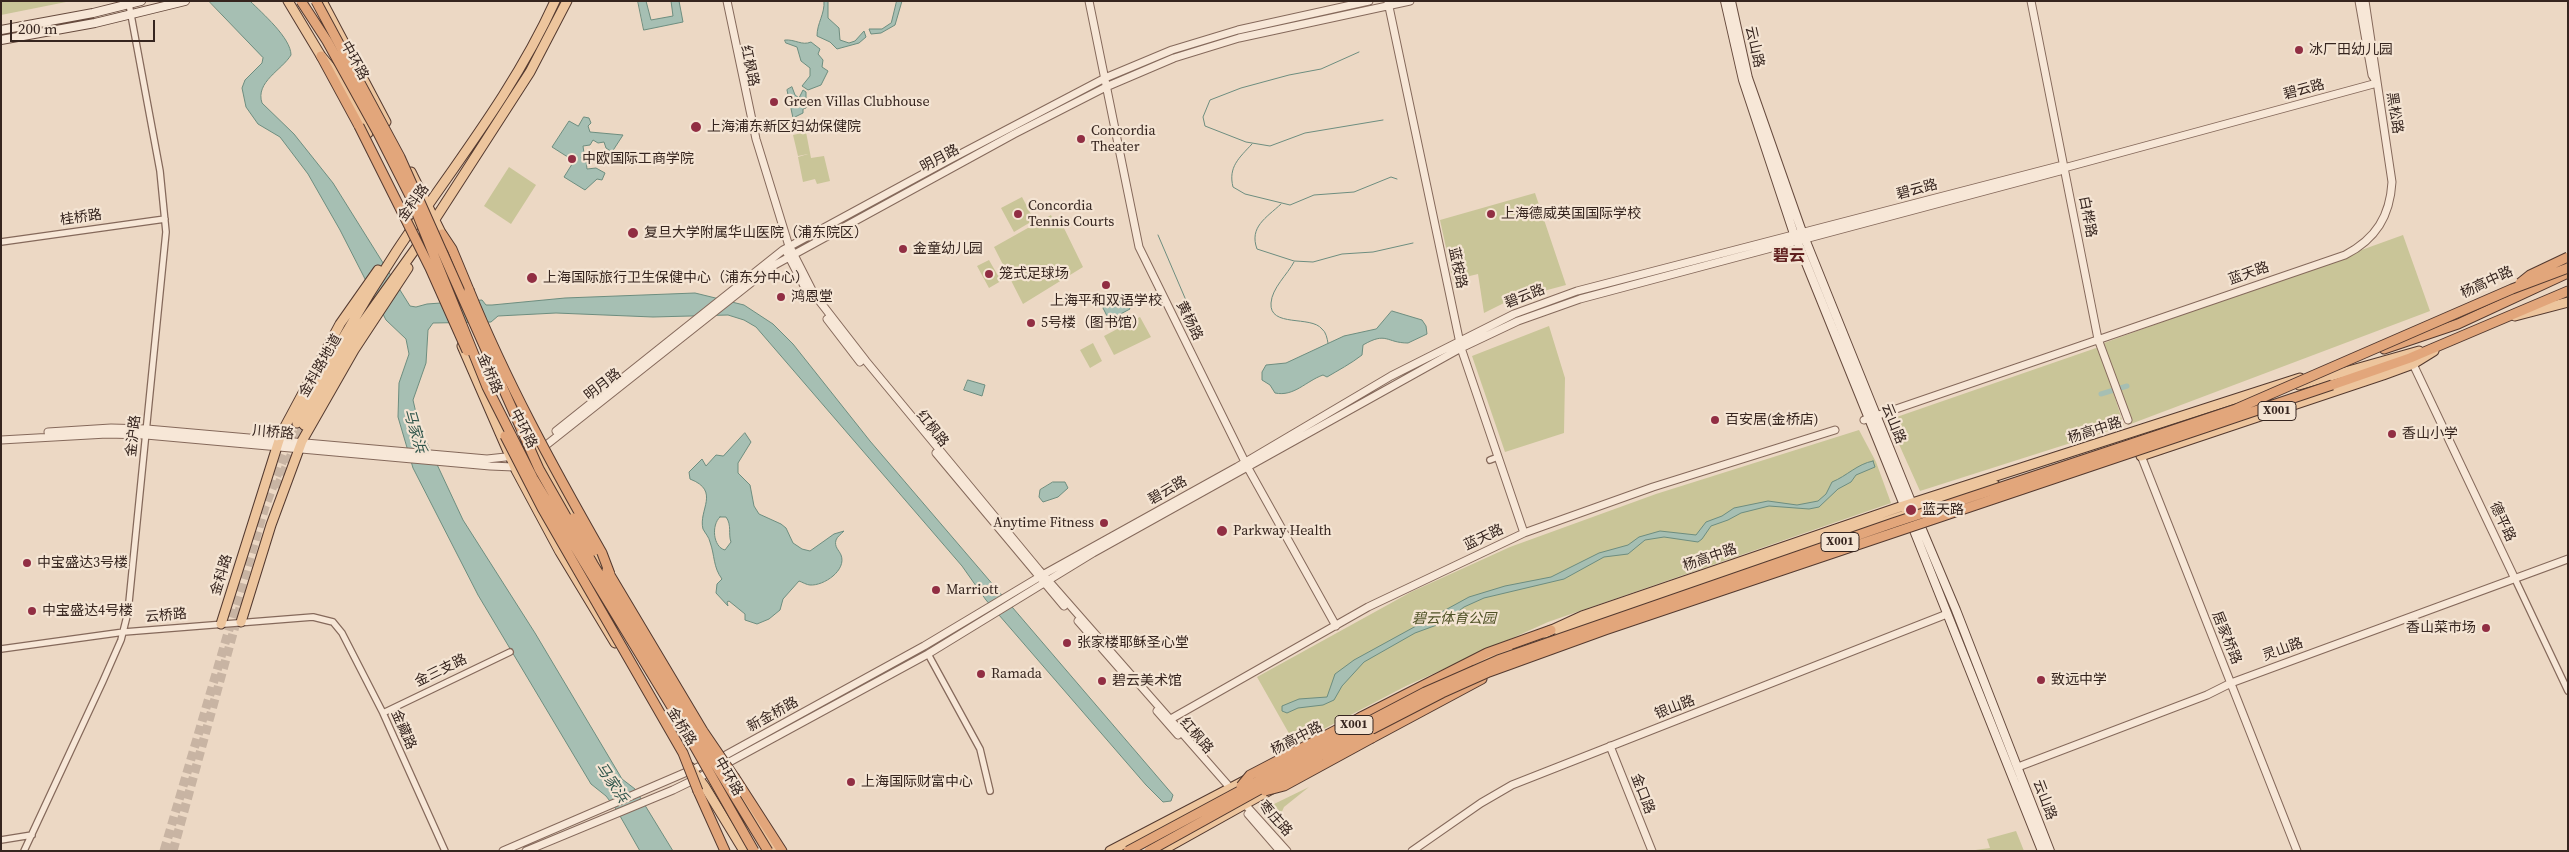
<!DOCTYPE html>
<meta charset="utf-8">
<style>
body{margin:0}
#map{position:relative;width:2569px;height:852px;overflow:hidden;background:#ecd8c4;font-family:"Source Serif 4",serif}
canvas{display:block}
.frame{position:absolute;inset:0;border:2px solid #36251f;pointer-events:none}
.scale{position:absolute;left:10px;top:20px;width:145px;height:22px;box-sizing:border-box;border:2px solid #36251f;border-top:0;padding-left:6px;font-size:15px;line-height:18px;white-space:nowrap;color:#36251f;-webkit-text-stroke:4px #f4e4d3;paint-order:stroke}
</style>
<div id="map">
<canvas width="2569" height="852"></canvas>
<div class="frame"></div>
<div class="scale">200 m</div>
</div>
<script>
const ctx = document.querySelector('canvas').getContext('2d');
ctx.lineJoin = 'round';
function paint(path, color) {
  ctx.fillStyle = color;
  ctx.fill(path, 'evenodd');
}
function stroke(path, color, width, dash) {
  ctx.strokeStyle = color;
  ctx.lineWidth = width;
  ctx.lineCap = dash ? 'butt' : 'round';
  ctx.setLineDash(dash || []);
  ctx.stroke(path);
}
function label(font, color, halo, rows, align = 'center') {
  ctx.font = font + ' "Source Serif 4","Noto Sans SC",serif';
  ctx.lineWidth = 4.5;
  ctx.setLineDash([]);
  ctx.textBaseline = 'middle';
  ctx.strokeStyle = halo;
  ctx.fillStyle = color;
  for (const [text, x, y, turn = 0] of rows) {
    ctx.save();
    ctx.translate(x, y);
    ctx.rotate((+turn || 0) * Math.PI / 180);
    ctx.textAlign = isNaN(turn) ? turn : align;
    if (halo) ctx.strokeText(text, 0, 0);
    ctx.fillText(text, 0, 0);
    ctx.restore();
  }
}
paint(new Path2D(`
 M1 1H71L1 15Z
 M806 132 811 158 824 156 830 181 817 184 815 179 803 182 798 157 808 154 798 156 793 135Z
 M509 167 536 185 511 224 484 206Z
 M1535 193 1566 285 1510 300 1484 313 1478 274 1453 280 1440 220Z
 M1022 197 1034 220 1014 232 1001 208Z
 M1051 215 1055 225 1061 222 1083 267 1023 304 994 247Z
 M2403 235 2430 311 2128 425 2104 343Z
 M989 260 1001 281 989 288 977 266Z
 M1140 317 1151 337 1114 355 1104 336Z
 M1549 326 1565 378 1564 433 1505 452 1472 356Z
 M1093 343 1102 361 1090 368 1080 350Z
 M2099 347 2124 426 1920 491 1888 420Z
 M1859 430 1876 462 1891 503 1548 622 1406 686 1295 744 1257 677 1411 592 1510 547 1656 494Z
 M1309 787 1284 807 1280 816 1287 835 1269 815 1274 804Z
 M2016 831 2024 851H1968L1990 848 1987 839Z`), '#c9c598');
const water = new Path2D(`
 M209 1H250C262 13 291 38 291 55 282 70 255 82 262 103L294 134 333 183 410 306 416 307 427 304 482 300 486 305H492L565 298 695 293 744 305 773 324 793 344 870 441 1173 795 1171 801 1163 802 1146 785 986 600 962 566 756 327 744 320 728 315 653 317 556 313 498 316 491 322 433 323 428 330 426 363 413 400 419 426 463 520 535 633 622 779 635 789 673 851H640L616 809 606 796 591 784 478 595 413 468 398 417 399 383 409 354 406 339 386 320 340 230 308 174 280 137 258 124 246 107 242 88 245 80 262 63 263 58Z
 M638 1H646L651 20 673 16 671 1H679L683 22 644 30Z
 M824 1H828V18L839 28 840 40 849 43 855 41 864 31 866 37 859 43 837 49 830 42 817 36C817 23 825 14 824 1Z
 M897 1H902L895 25 881 33 871 34 869 29H882L891 23Z
 M785 40C795 39 802 46 811 42L820 49 818 54 823 60 822 67 828 71 821 85 808 90 802 86 810 76V68L801 61 797 47 786 43Z
 M792 87 795 95 799 98 803 90 806 92V108L803 109V113L793 118 787 90Z
 M584 117 589 118 591 123 588 126 590 132 623 135 612 152 606 148 604 142 598 143 593 140 590 145 583 146 584 153 581 158 586 161 587 169 596 168 605 173 602 180 597 179 585 190 564 177 574 161 552 147 569 121 578 126Z
 M1124 298 1130 309 1109 320 1103 308Z
 M1392 311 1422 320 1426 326 1427 334 1408 343C1386 343 1387 331 1363 345L1362 355C1352 363 1337 371 1327 377L1323 375C1306 381 1294 397 1275 393L1270 385 1262 380V372L1266 365 1286 363 1344 336 1376 329Z
 M968 380 985 385 982 396 964 390Z
 M745 433 751 442 738 463V473L750 485 754 506 759 514 781 524 786 528 793 543 802 549 810 551 834 534 844 531C841 534 837 537 836 540 834 547 839 550 841 555 847 570 824 586 810 585 807 585 802 582 799 581L783 599 780 610 769 619 757 624 745 620V614L729 601 727 602 728 606 716 593 717 584 722 579C713 567 715 556 710 542 709 537 705 533 703 529 698 510 721 491 690 479L689 472 702 459 706 466 716 455 723 456ZM720 517H726C732 525 728 534 731 542L725 550C713 547 711 525 720 517Z
 M1873 461 1875 467 1856 475 1851 482 1838 489 1819 507 1809 509 1769 506 1741 513 1728 520 1711 526 1702 539 1698 542 1664 537 1645 540 1628 554 1604 557 1564 579 1484 598 1464 607 1445 622 1415 633 1364 662 1342 686 1334 700 1323 705 1298 708 1287 713 1282 711V706L1299 699 1327 697 1335 674 1354 660 1469 597 1505 586 1551 577 1599 553 1628 545 1639 537 1660 531 1696 535 1706 522 1722 516 1734 508 1768 501 1797 505 1818 501 1826 494 1832 482C1847 476 1857 464 1873 461Z
 M1053 482H1065L1068 488 1058 497 1043 502 1039 497 1040 490Z`);
paint(water, '#a6bfb3');
stroke(water, '#6d8d7f', 1);
stroke(new Path2D(`
 M1359 52 1321 69 1289 75 1241 88 1210 100 1203 117 1205 126 1246 142 1270 146 1305 133 1383 120
 M1252 144C1239 158 1228 167 1233 187L1245 194 1290 205 1314 195 1354 192 1391 177 1397 179
 M1281 204C1266 218 1249 227 1257 249L1294 261 1313 262 1342 254 1373 252 1413 243
 M1158 235 1197 326
 M1294 262C1287 275 1272 288 1271 303 1269 328 1311 315 1322 329 1326 332 1327 338 1328 343`), '#6d8d7f', 1);
stroke(new Path2D(`
 M2101 394 2127 386`), '#a6bfb3', 5);
stroke(new Path2D(`
 M277 488 304 425
 M164 851 265 507 297 423
 M173 851 240 608`), '#c8b4a3', 9, [9, 4.5]);
const minor = new Path2D(`
 M1 242 165 219
 M1490 460 1498 457
 M2515 579 2568 691
 M1 649 124 632 313 617 333 622 342 633 383 713 445 851
 M928 654 980 749 990 791
 M383 713 510 652
 M1 840 32 835
 M24 851 103 681 121 640 128 612 166 232 160 171 129 4`);
const tertiary = new Path2D(`
 M727 1 756 139 788 243 814 294 866 361 1039 570 1233 791
 M1089 1 1139 247 1248 468 1336 626
 M2031 1 2098 339 2128 420
 M2359 1 2372 75 2377 83
 M1388 2 1461 348 1524 533
 M787 253 804 286
 M827 319 860 362
 M2413 364 2515 579
 M1864 420 2345 255C2376 239 2390 216 2392 182L2365 1
 M556 431 783 250 947 161 1105 78 1172 50 1238 30 1369 1
 M48 432 111 428 147 429 487 459 515 456
 M1 440 107 434 146 435 490 466 514 467 519 464
 M540 450 771 267 1014 134 1106 87 1174 58 1239 38 1410 1
 M936 453 1064 606
 M2140 453 2297 851
 M1078 621 1127 677
 M1157 711 1178 735
 M1169 720 1368 607 1524 533 1653 487 1835 430
 M1610 746 1652 851
 M722 766 928 654 1093 553 1461 348 1518 321 1580 299 2060 171 2064 168 2377 83
 M2018 767 2207 695 2231 683 2568 559
 M1242 801 1287 851
 M1248 814 1280 851
 M503 851 724 756 924 646 1046 573 1237 467 1391 376 1514 314 1577 291 2059 166 2064 168
 M526 851 673 790 712 771
 M1412 851 1481 803 1512 785 1947 614`);
const secondary = new Path2D(`
 M1725 1 1743 80 1793 231 1906 510
 M1731 1 1748 78 1801 229 1914 509
 M1 30 93 13 141 1
 M1 40 95 23 185 1
 M1918 520 1956 610 2050 851
 M1911 523 2042 851`);
const primary = new Path2D(`
 M288 1 321 56 341 80 368 133
 M322 1 386 122
 M411 172 445 241
 M2515 316 2568 302
 M462 346 516 470 560 552 615 643
 M497 364 533 441 578 523
 M2299 385 2419 351
 M297 423C327 364 360 307 396 252 451 169 514 92 555 1
 M304 425 329 376 363 322 421 241 530 72 567 1
 M2141 456 2383 375 2413 364 2434 351
 M590 546 608 578
 M241 622 271 525 302 441 354 350 408 268
 M221 624 281 434 340 324 378 270
 M1545 633 1582 616 1900 507 2300 378
 M1559 636 1595 619 1647 601 1995 485
 M1476 662 1508 650
 M690 767 705 787 744 851
 M1294 776 1342 750
 M735 785 774 851
 M1110 851 1246 780
 M1161 851 1272 789`);
const trunk = new Path2D(`
 M321 56 359 126
 M442 234 452 249 469 290
 M2384 349 2458 324 2568 273
 M2332 385 2410 358 2568 291
 M1361 717 1487 653 1551 630
 M1372 738 1482 679
 M735 778 782 851
 M698 791 725 851`);
stroke(minor, '#85695b', 8);
stroke(tertiary, '#85695b', 9);
stroke(secondary, '#674b3e', 10);
stroke(primary, '#53392f', 11);
stroke(trunk, '#53392f', 11);
stroke(minor, '#f7e7d7', 5.5);
stroke(tertiary, '#f7e7d7', 7);
stroke(secondary, '#f7e7d7', 8);
stroke(primary, '#edc59d', 9);
stroke(trunk, '#e2a67b', 9);
const trunkBridge = new Path2D(`
 M301 1 327 41 378 133 410 196 487 387 533 478 679 719 754 851
 M316 1 400 157 539 469 593 564 768 851
 M359 126 430 268 467 351
 M2520 283 2530 275 2568 257
 M469 290C506 381 553 467 602 553L610 574
 M505 436 542 508 683 753 698 791
 M573 518 594 551
 M607 570 703 731 735 778
 M1241 786 1250 775 1361 717
 M1265 791 1284 786 1372 738
 M1128 851 1364 724 1425 692 1498 660 1893 523 2236 409 2512 289 2568 268
 M1149 851 1320 756 1442 693 1489 672 1605 630 2332 385`);
stroke(trunkBridge, '#53392f', 11, []);
stroke(trunkBridge, '#e2a67b', 9);
for (const [x, y, r, color] of [
 [2299,50,5,"#912e43"],
 [774,102,5,"#912e43"],
 [696,127,6,"#912e43"],
 [1081,139,5,"#912e43"],
 [572,159,5,"#912e43"],
 [1018,214,5,"#912e43"],
 [1491,214,5,"#912e43"],
 [633,233,6,"#912e43"],
 [903,249,5,"#912e43"],
 [989,274,5,"#912e43"],
 [532,278,6,"#912e43"],
 [1106,285,5,"#912e43"],
 [781,297,5,"#912e43"],
 [1031,323,5,"#912e43"],
 [1715,420,5,"#912e43"],
 [2392,434,5,"#912e43"],
 [1911,510,6,"#912e43"],
 [1104,523,5,"#912e43"],
 [1222,531,6,"#912e43"],
 [27,563,5,"#912e43"],
 [936,590,5,"#912e43"],
 [32,611,5,"#912e43"],
 [2486,628,5,"#912e43"],
 [1067,643,5,"#912e43"],
 [981,674,5,"#912e43"],
 [2041,680,5,"#912e43"],
 [1102,681,5,"#912e43"],
 [851,782,5,"#912e43"]
]) {
  const dot = new Path2D();
  dot.arc(x, y, r, 0, 2 * Math.PI);
  ctx.fillStyle = color;
  ctx.fill(dot);
  stroke(dot, '#f4e4d3', 2);
}
for (const [x, y, w] of [
 [2277,411,38],
 [1840,542,38],
 [1354,725,38]
]) {
  const box = new Path2D();
  box.roundRect(x - w / 2, y - 9.5, w, 19, 4);
  ctx.fillStyle = '#f4e4d3';
  ctx.fill(box);
  stroke(box, '#36251f', 1);
}
label('bold 12px', '#36251f', null, [
 ["X001",2277,411],
 ["X001",1840,542],
 ["X001",1354,725]
]);
label('14px', '#36251f', '#f4e4d3', [
 ["云山路",1754,47,77],
 ["中环路",354,61,61],
 ["红枫路",749,66,78],
 ["碧云路",2304,90,-15],
 ["黑松路",2394,113,81],
 ["明月路",940,159,-28],
 ["碧云路",1917,190,-15],
 ["金科路",414,203,-54],
 ["白桦路",2087,217,79],
 ["桂桥路",81,218,-8],
 ["蓝桉路",1457,268,78],
 ["蓝天路",2249,274,-19],
 ["杨高中路",2487,283,-25],
 ["碧云路",1525,297,-21],
 ["黄杨路",1189,321,64],
 ["金科路地道",321,366,-60],
 ["金桥路",489,374,67],
 ["明月路",603,385,-38],
 ["云山路",1893,424,68],
 ["中环路",523,429,63],
 ["红枫路",932,429,51],
 ["杨高中路",2095,431,-18],
 ["川桥路",273,433,5],
 ["金沪路",134,436,-84],
 ["碧云路",1168,491,-30],
 ["德平路",2502,522,65],
 ["蓝天路",1484,538,-25],
 ["杨高中路",1710,558,-19],
 ["金科路",222,575,-73],
 ["云桥路",166,616,-5],
 ["居家桥路",2226,638,68],
 ["灵山路",2283,650,-20],
 ["金三支路",441,671,-26],
 ["银山路",1675,708,-21],
 ["新金桥路",773,715,-29],
 ["金桥路",681,727,58],
 ["金藏路",403,730,66],
 ["红枫路",1196,736,49],
 ["杨高中路",1297,739,-27],
 ["中环路",728,777,60],
 ["金口路",1642,794,69],
 ["云山路",2044,800,69],
 ["枣庄路",1275,819,48]
]);
label('14px', '#36251f', '#f4e4d3', [
 ["冰厂田幼儿园",2309,50],
 ["Green Villas Clubhouse",784,102],
 ["上海浦东新区妇幼保健院",707,127],
 ["Concordia",1091,131],
 ["Theater",1091,147],
 ["中欧国际工商学院",582,159],
 ["Concordia",1028,206],
 ["Tennis Courts",1028,222],
 ["上海德威英国国际学校",1501,214],
 ["复旦大学附属华山医院（浦东院区）",644,233],
 ["金童幼儿园",913,249],
 ["笼式足球场",999,274],
 ["上海国际旅行卫生保健中心（浦东分中心）",543,278],
 ["鸿恩堂",791,297],
 ["上海平和双语学校",1106,301,"center"],
 ["5号楼（图书馆）",1041,323],
 ["百安居(金桥店)",1725,420],
 ["香山小学",2402,434],
 ["蓝天路",1922,510],
 ["Anytime Fitness",1094,523,"right"],
 ["Parkway Health",1233,531],
 ["中宝盛达3号楼",37,563],
 ["Marriott",946,590],
 ["中宝盛达4号楼",42,611],
 ["香山菜市场",2476,628,"right"],
 ["张家楼耶稣圣心堂",1077,643],
 ["Ramada",991,674],
 ["致远中学",2051,680],
 ["碧云美术馆",1112,681],
 ["上海国际财富中心",861,782]
], 'left');
label('italic 14px', '#4f5226', '#f4e4d3', [
 ["碧云体育公园",1454,619]
]);
label('italic 15px', '#2f554b', '#f4e4d3', [
 ["马家浜",414,431,74],
 ["马家浜",611,783,56]
]);
label('bold 16px', '#612120', '#f4e4d3', [
 ["碧云",1789,257]
]);
</script>
